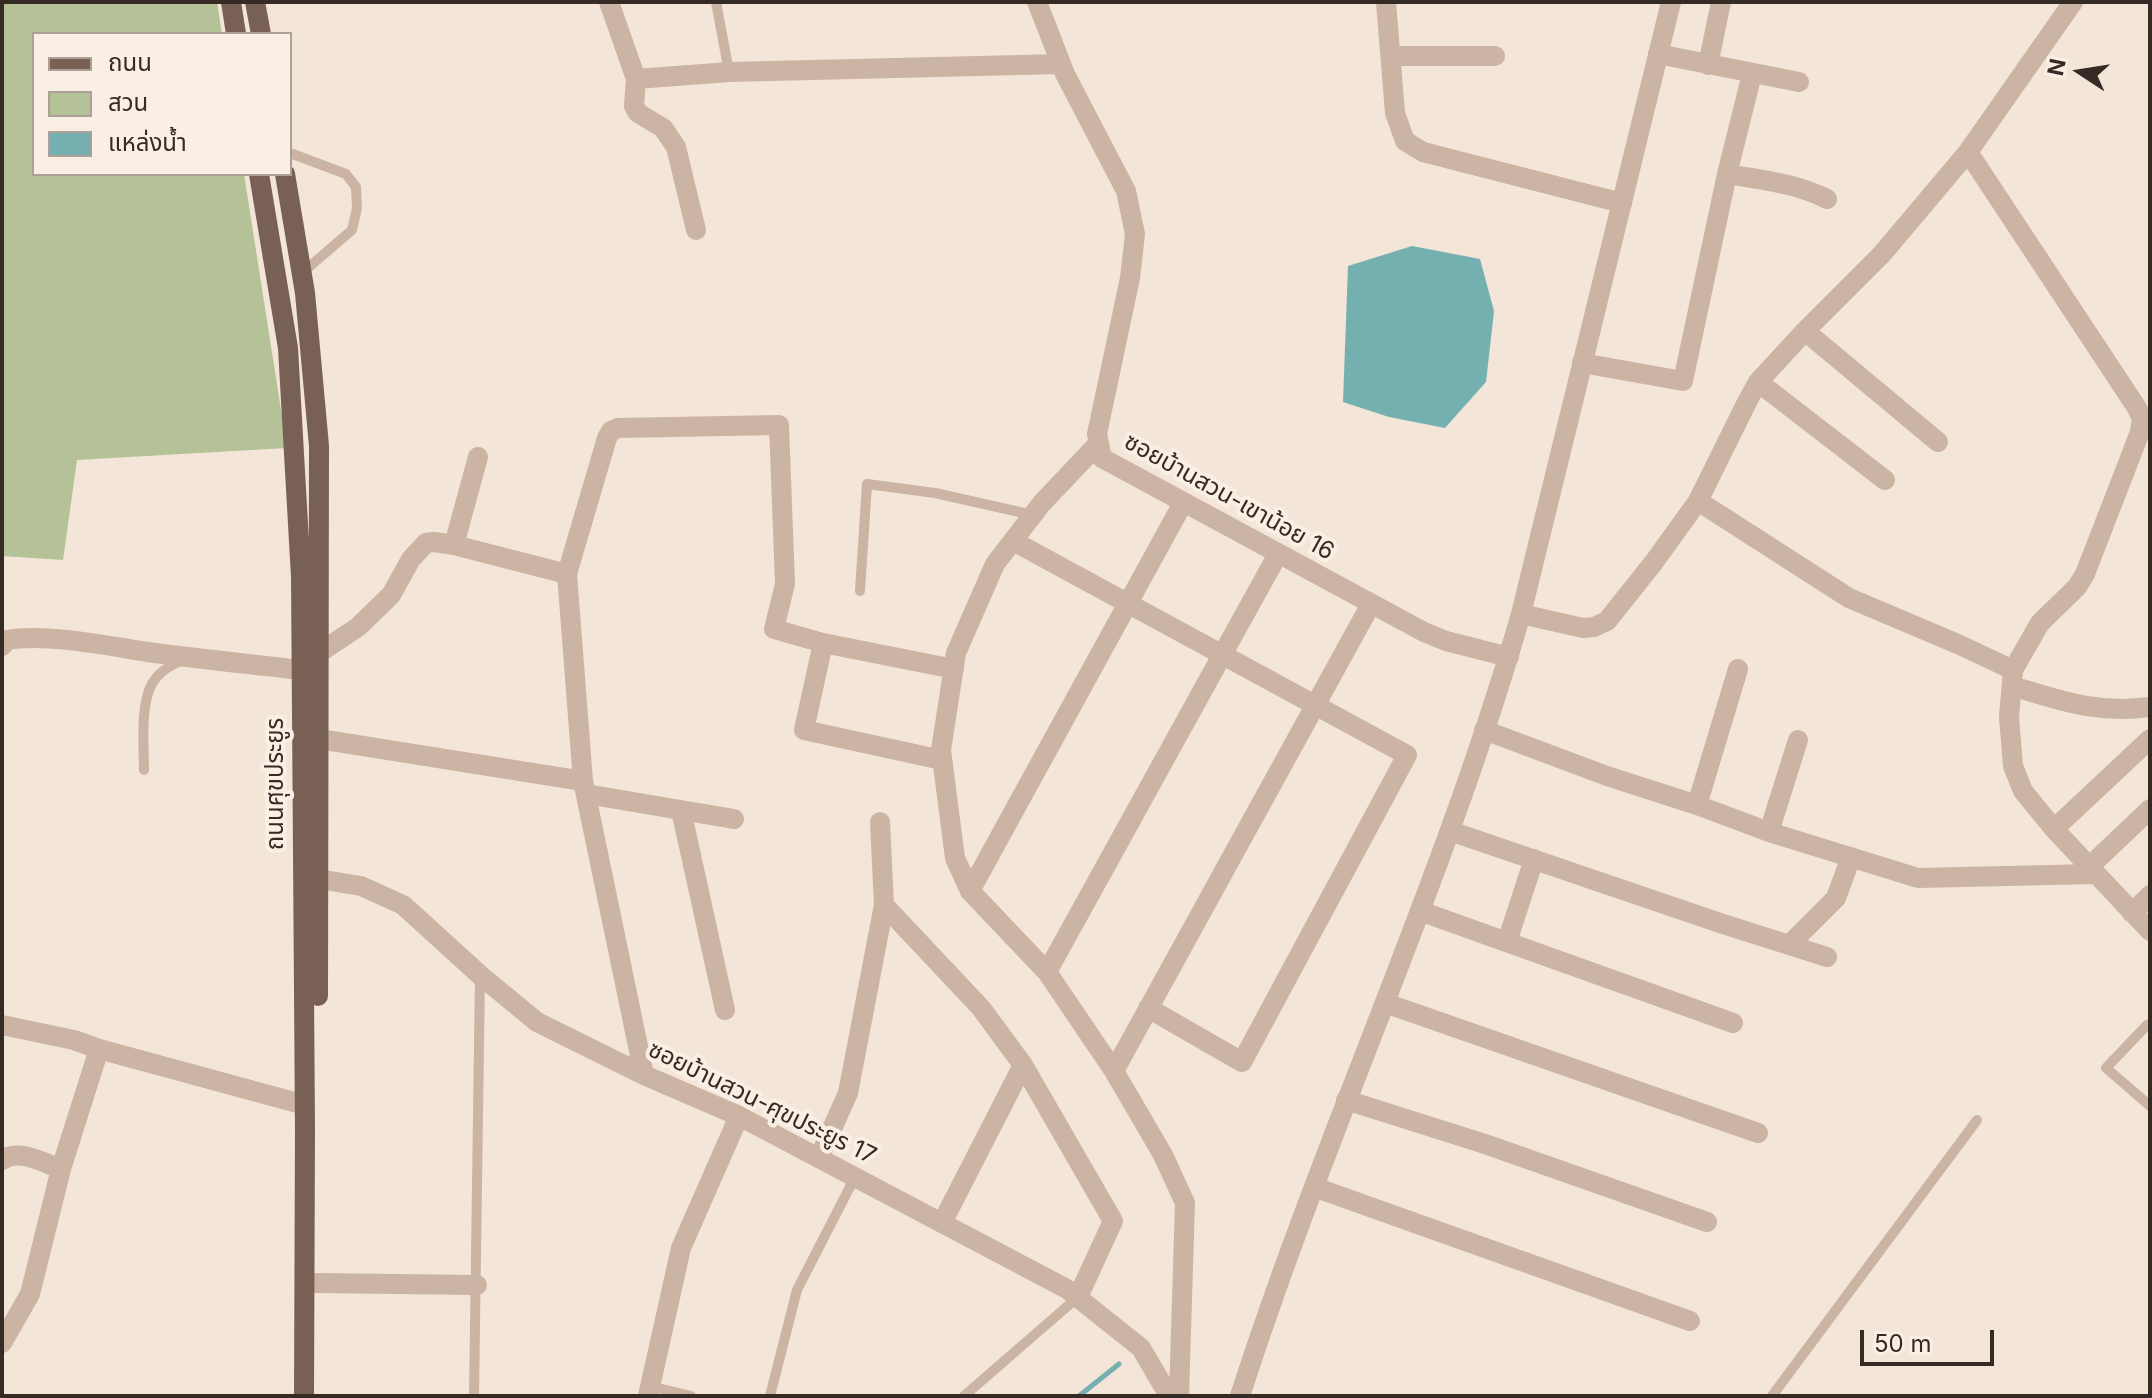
<!DOCTYPE html>
<meta charset="utf-8">
<style>
body{margin:0}
#map{position:relative;width:2152px;height:1398px;overflow:hidden;background:#f3e5d7;font-family:Inter,"Noto Sans Thai",sans-serif}
canvas{display:block}
.frame{position:absolute;inset:0;border:4px solid #362a25;pointer-events:none}
.legend{position:absolute;left:32px;top:32px;width:260px;height:144px;box-sizing:border-box;background:#faefe4;border:2px solid #aca098;margin:0;padding:10px 14px;list-style:none;font-size:24px;color:#362a25}
.legend li{display:flex;align-items:center;gap:16px;height:40px}
.legend b{width:40px;border:2px solid #aca098}
.north{position:absolute;left:2040px;top:32px;width:80px;height:80px;-webkit-text-stroke:6px #faefe4;paint-order:stroke;rotate:282deg;font-size:22px;font-weight:700;line-height:32px;text-align:center;color:#362a25}
.north::after{content:'';display:block;margin:auto;width:28px;height:36px;background:#362a25;clip-path:polygon(50% 0,100% 100%,50% 72%,0 100%)}
.scale{position:absolute;left:1860px;top:1330px;width:134px;height:36px;box-sizing:border-box;border:4px solid #362a25;border-top:0;padding-left:10px;font-size:24px;line-height:28px;white-space:nowrap;color:#362a25;-webkit-text-stroke:6px #faefe4;paint-order:stroke}
</style>
<div id="map">
<canvas width="2152" height="1398"></canvas>
<div class="frame"></div>
<ul class="legend">
<li><b style="height:10px;background:#796055"></b>ถนน</li>
<li><b style="height:22px;background:#b5c297"></b>สวน</li>
<li><b style="height:22px;background:#75b0b1"></b>แหล่งน้ำ</li>
</ul>
<div class="north">N</div>
<div class="scale">50 m</div>
</div>
<script>
const ctx = document.querySelector('canvas').getContext('2d');
ctx.lineJoin = 'round';
function paint(path, color) {
  ctx.fillStyle = color;
  ctx.fill(path, 'evenodd');
}
function stroke(path, color, width, dash) {
  ctx.strokeStyle = color;
  ctx.lineWidth = width;
  ctx.lineCap = dash ? 'butt' : 'round';
  ctx.setLineDash(dash || []);
  ctx.stroke(path);
}
function label(font, color, halo, rows, align = 'center') {
  ctx.font = font + ' Inter,"Noto Sans Thai",sans-serif';
  ctx.lineWidth = 8;
  ctx.setLineDash([]);
  ctx.textBaseline = 'middle';
  ctx.strokeStyle = halo;
  ctx.fillStyle = color;
  for (const [text, x, y, turn = 0] of rows) {
    ctx.save();
    ctx.translate(x, y);
    ctx.rotate((+turn || 0) * Math.PI / 180);
    ctx.textAlign = isNaN(turn) ? turn : align;
    if (halo) ctx.strokeText(text, 0, 0);
    ctx.fillText(text, 0, 0);
    ctx.restore();
  }
}
paint(new Path2D(`
 M2 2H217L222 34H34V174H244L287 448 77 460 63 560 2 556Z`), '#b5c297');
paint(new Path2D(`
 M1412 246 1480 259 1494 311 1486 382 1445 428 1389 417 1343 402 1348 266Z`), '#75b0b1');
stroke(new Path2D(`
 M1079 1396 1119 1364`), '#75b0b1', 5);
stroke(new Path2D(`
 M716 2 729 72
 M290 153 346 174 356 187 357 208 352 230 302 273
 M860 591 867 484 935 493 1033 515
 M144 770C144 744 139 698 156 678 162 670 172 665 182 660
 M2150 1027 2147 1025 2106 1068 2150 1106
 M650 1386 691 1396
 M474 1396 480 975
 M770 1396 797 1290 855 1177
 M964 1396 1078 1297
 M1772 1396 1977 1120`), '#cbb4a3', 10);
stroke(new Path2D(`
 M609 2 636 79 634 106 638 113 663 128 676 147 696 230
 M1037 2 1065 74 1126 191 1135 234 1130 278 1097 434 1102 458 1424 632 1446 641 1509 657
 M1386 2 1395 113 1405 141 1423 152 1622 203
 M1658 54 1799 82
 M1391 56H1495
 M1708 65 1721 2
 M636 79 729 72 1061 64
 M1968 152 2137 408 2142 419 2140 432 2085 574 2077 587 2040 623 2013 670 2009 717 2013 766 2023 791 2054 829 2150 931
 M1727 174C1762 180 1795 183 1827 199
 M1805 331 1938 442
 M1582 363 1683 381 1727 174 1752 74
 M1758 382 1885 480
 M1099 443 1042 503 995 564 956 653 941 750 955 858 970 891 1047 972 1114 1071 1163 1155 1185 1203 1179 1396
 M1698 501 1849 598 1960 645 2013 670
 M1013 541 1407 755 1242 1062 1148 1008
 M454 545 478 457
 M1521 614 1583 628 1594 627 1607 621 1654 562 1698 501 1748 400 1758 382 1805 331 1882 254 1968 152 2073 2
 M823 643 804 730 942 760
 M2 646 7 640C46 633 108 646 148 652 199 659 250 664 301 670
 M319 653 358 627 391 595 411 559 426 543 434 542 454 545 567 574
 M1738 669 1697 805 1769 832 1918 878 2095 874
 M2012 686C2062 701 2096 714 2150 707
 M1484 730 1607 776 1697 805
 M319 739 583 781
 M586 794 734 819
 M681 810 725 1010
 M2054 829 2150 739
 M1450 831 1720 923 1827 957
 M1769 832 1798 740
 M2089 867 2150 809
 M318 879 361 886 403 905 480 975 537 1022 644 1075 739 1116 1067 1289 1141 1348 1169 1396
 M970 891 1183 503
 M884 905 981 1008 1023 1065 1113 1221 1078 1297
 M1420 911 1733 1023
 M2132 913 2150 895
 M1507 942 1534 859
 M1789 945 1836 898 1851 857
 M1047 972 1278 554
 M1385 1003 1758 1133
 M2 1025 74 1040 99 1049 305 1105
 M1114 1071 1371 604
 M644 1075 583 781 567 574 607 438 611 431 618 428 779 425 785 584 774 629 823 643 954 669
 M1346 1100 1485 1144 1707 1222
 M819 1158 848 1093 884 905 880 822
 M2 1160C19 1148 44 1163 61 1169
 M1314 1187 1690 1321
 M942 1223 1023 1065
 M316 1283 477 1285
 M2 1343 30 1294 61 1169 99 1049
 M648 1396 681 1248 739 1116`), '#cbb4a3', 20);
stroke(new Path2D(`
 M1240 1396C1325 1132 1444 881 1521 614L1671 2`), '#cbb4a3', 20);
stroke(new Path2D(`
 M231 2 236 34
 M255 2 261 34
 M259 174 288 348 301 577 305 1129 304 1396
 M285 174 305 293 319 446 318 996`), '#796055', 20);
label('24px', '#362a25', '#faefe4', [
 ["ซอยบ้านสวน-เขาน้อย 16",1229,497,29],
 ["ถนนศุขประยูร",276,784,-90],
 ["ซอยบ้านสวน-ศุขประยูร 17",762,1103,26]
]);
</script>
